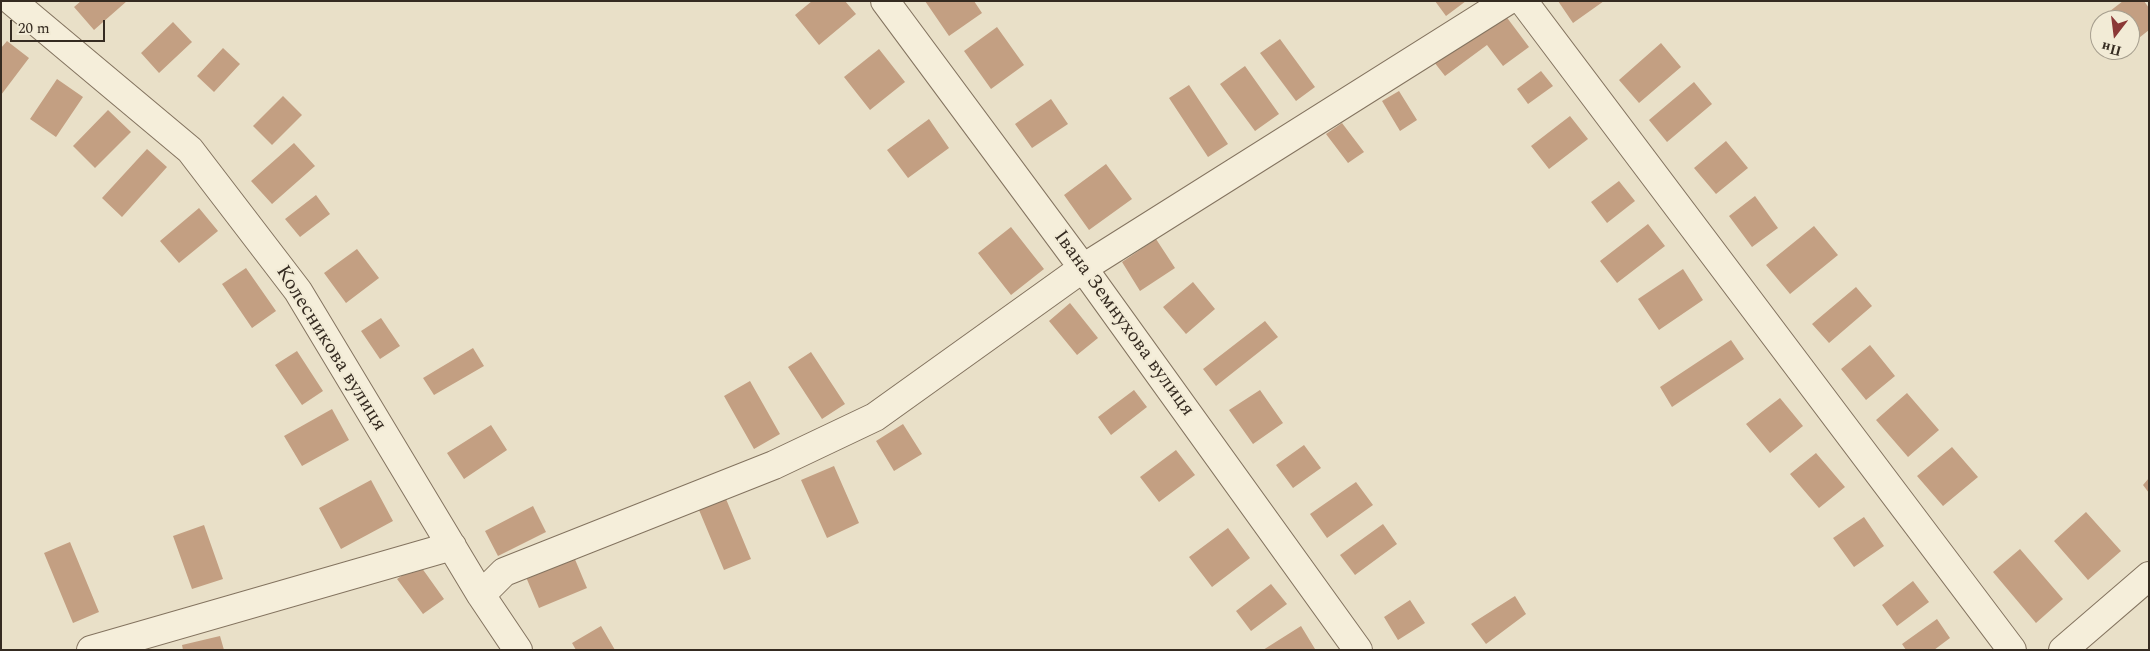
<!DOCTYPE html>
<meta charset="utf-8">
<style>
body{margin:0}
#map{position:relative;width:2150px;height:651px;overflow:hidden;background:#e9e0c8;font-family:Spectral,serif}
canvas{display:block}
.frame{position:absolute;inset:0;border:2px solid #352b21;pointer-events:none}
.north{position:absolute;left:2090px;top:10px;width:50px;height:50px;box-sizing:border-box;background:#f2ebd6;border:1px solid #a69e8e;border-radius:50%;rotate:195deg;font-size:14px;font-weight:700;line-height:20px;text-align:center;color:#352b21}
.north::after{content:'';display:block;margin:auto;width:18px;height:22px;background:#8b3836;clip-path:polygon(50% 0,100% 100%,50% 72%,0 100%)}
.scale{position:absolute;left:10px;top:20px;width:95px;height:22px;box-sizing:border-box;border:2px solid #352b21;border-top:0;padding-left:6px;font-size:15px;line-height:18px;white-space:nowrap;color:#352b21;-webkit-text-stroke:4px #f2ebd6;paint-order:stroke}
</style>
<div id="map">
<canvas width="2150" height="651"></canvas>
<div class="frame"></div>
<div class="north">Пн</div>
<div class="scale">20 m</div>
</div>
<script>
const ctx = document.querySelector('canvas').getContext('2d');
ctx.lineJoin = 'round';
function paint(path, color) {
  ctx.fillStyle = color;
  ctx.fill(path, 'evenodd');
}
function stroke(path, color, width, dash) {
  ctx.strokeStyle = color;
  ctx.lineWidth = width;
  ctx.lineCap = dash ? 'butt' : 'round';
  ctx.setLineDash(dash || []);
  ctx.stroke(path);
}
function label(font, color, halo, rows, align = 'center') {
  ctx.font = font + ' Spectral,serif';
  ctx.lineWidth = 4.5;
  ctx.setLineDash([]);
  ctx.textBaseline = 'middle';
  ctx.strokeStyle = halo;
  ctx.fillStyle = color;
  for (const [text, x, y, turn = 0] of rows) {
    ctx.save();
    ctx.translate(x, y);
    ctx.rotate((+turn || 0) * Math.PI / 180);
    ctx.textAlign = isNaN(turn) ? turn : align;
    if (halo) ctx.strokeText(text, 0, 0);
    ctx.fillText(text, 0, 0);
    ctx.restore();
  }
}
paint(new Path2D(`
 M81 1H127L94 30 74 7Z
 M812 1H845L856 14 819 45 795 15Z
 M925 1H974L982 13 949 36Z
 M1435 1H1466L1446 16Z
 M1558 1H1604L1573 23Z
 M2123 1H2144L2149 8V30L2130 45V20H2103L2101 18Z
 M1502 11 1529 47 1503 66 1487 45 1445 76 1434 62Z
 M173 22 192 42 159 73 141 53Z
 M997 27 1024 65 991 89 964 51Z
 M1280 39 1315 87 1296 101 1260 53Z
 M7 41 29 58 1 95V48Z
 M1661 43 1681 67 1639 103 1619 80Z
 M223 48 240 64 214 92 197 76Z
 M879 49 905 82 870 110 844 77Z
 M1245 66 1279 114 1255 131 1220 84Z
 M1541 71 1553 86 1528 104 1517 89Z
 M57 79 83 97 56 137 30 119Z
 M1694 82 1712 104 1667 142 1649 120Z
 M1189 85 1228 144 1208 157 1169 98Z
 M1399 91 1417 120 1400 131 1382 101Z
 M283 96 302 115 272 145 253 126Z
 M1051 99 1068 124 1032 148 1015 124Z
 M108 110 131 132 95 168 73 146Z
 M1570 116 1588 139 1549 169 1531 146Z
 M929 119 949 148 908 178 887 150Z
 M1342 123 1364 152 1348 163 1326 134Z
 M1726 141 1748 168 1716 194 1694 168Z
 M294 143 315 166 272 204 251 181Z
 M147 149 167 167 122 217 102 198Z
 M1106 164 1132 199 1089 230 1064 195Z
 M1619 181 1635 201 1607 223 1591 202Z
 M316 195 330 214 300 237 285 219Z
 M1755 196 1778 228 1752 247 1729 216Z
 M199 208 218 231 179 263 160 241Z
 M1648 224 1665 246 1617 283 1600 261Z
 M1814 226 1838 255 1790 294 1766 265Z
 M1011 227 1044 269 1011 295 978 253Z
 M1156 239 1175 268 1140 291 1122 262Z
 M357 249 379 278 346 303 324 273Z
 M246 268 276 311 252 328 222 284Z
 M1683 269 1703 300 1659 330 1638 299Z
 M1193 282 1215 309 1186 334 1163 307Z
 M1856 287 1872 306 1829 343 1812 324Z
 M1070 303 1098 338 1077 355 1049 321Z
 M381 318 400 346 380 359 361 331Z
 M1265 321 1278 337 1216 386 1203 369Z
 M1731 340 1744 359 1672 407 1660 387Z
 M1870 345 1895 376 1866 400 1841 369Z
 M473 348 484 366 434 395 423 378Z
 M297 351 323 391 302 405 275 365Z
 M811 352 845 404 822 419 788 367Z
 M750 381 780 434 754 449 724 396Z
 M1134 390 1147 407 1111 435 1098 417Z
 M1260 390 1283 423 1253 444 1229 410Z
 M1907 393 1939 430 1908 457 1876 420Z
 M1780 398 1803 426 1770 453 1746 424Z
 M332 409 349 440 302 466 284 436Z
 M903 424 922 454 894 471 876 441Z
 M491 425 507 450 464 479 447 453Z
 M1304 445 1321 468 1293 488 1276 465Z
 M1952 447 1978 477 1943 506 1917 476Z
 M1176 450 1195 475 1159 502 1140 477Z
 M1816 453 1845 487 1819 508 1790 474Z
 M834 466 859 523 827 538 801 480Z
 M2149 478V493L2143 485Z
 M371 480 393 521 341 549 319 508Z
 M1356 482 1373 505 1327 538 1310 514Z
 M726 499 751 559 724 570 699 510Z
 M533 506 546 532 498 556 485 531Z
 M2086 512 2121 551 2088 580 2054 541Z
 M1864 517 1884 546 1854 567 1833 538Z
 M1383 524 1397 544 1355 575 1340 555Z
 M204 525 223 579 192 589 173 536Z
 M1228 528 1250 558 1212 587 1189 557Z
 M70 542 99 612 73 623 44 553Z
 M2020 549 2063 599 2036 623 1993 572Z
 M574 557 587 588 539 608 526 577Z
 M419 564 444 599 423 614 397 579Z
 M1913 581 1929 602 1897 626 1882 605Z
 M1271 584 1287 604 1251 631 1236 611Z
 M1515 596 1526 614 1486 644 1471 624Z
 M1410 600 1425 623 1398 640 1384 617Z
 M1937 619 1950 638 1934 650H1906L1902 644Z
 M601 626 615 650H576L572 643Z
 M1301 626 1315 649 1263 650Z
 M220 636 224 650H183L182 645Z`), '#c39f82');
const street = new Path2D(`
 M12 1 190 150 298 291 481 595 518 650
 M885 1 1083 268 1358 650
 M1523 1 2012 650
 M481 595 504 572 774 465 875 417 1083 268 1507 1
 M91 650 452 546
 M2063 650 2149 576`);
stroke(street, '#83735f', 30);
stroke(street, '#f5eeda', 28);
label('20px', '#352b21', '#f2ebd6', [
 ["Івана Земнухова вулиця",1123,324,54],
 ["Колесникова вулиця",330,349,58]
]);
</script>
